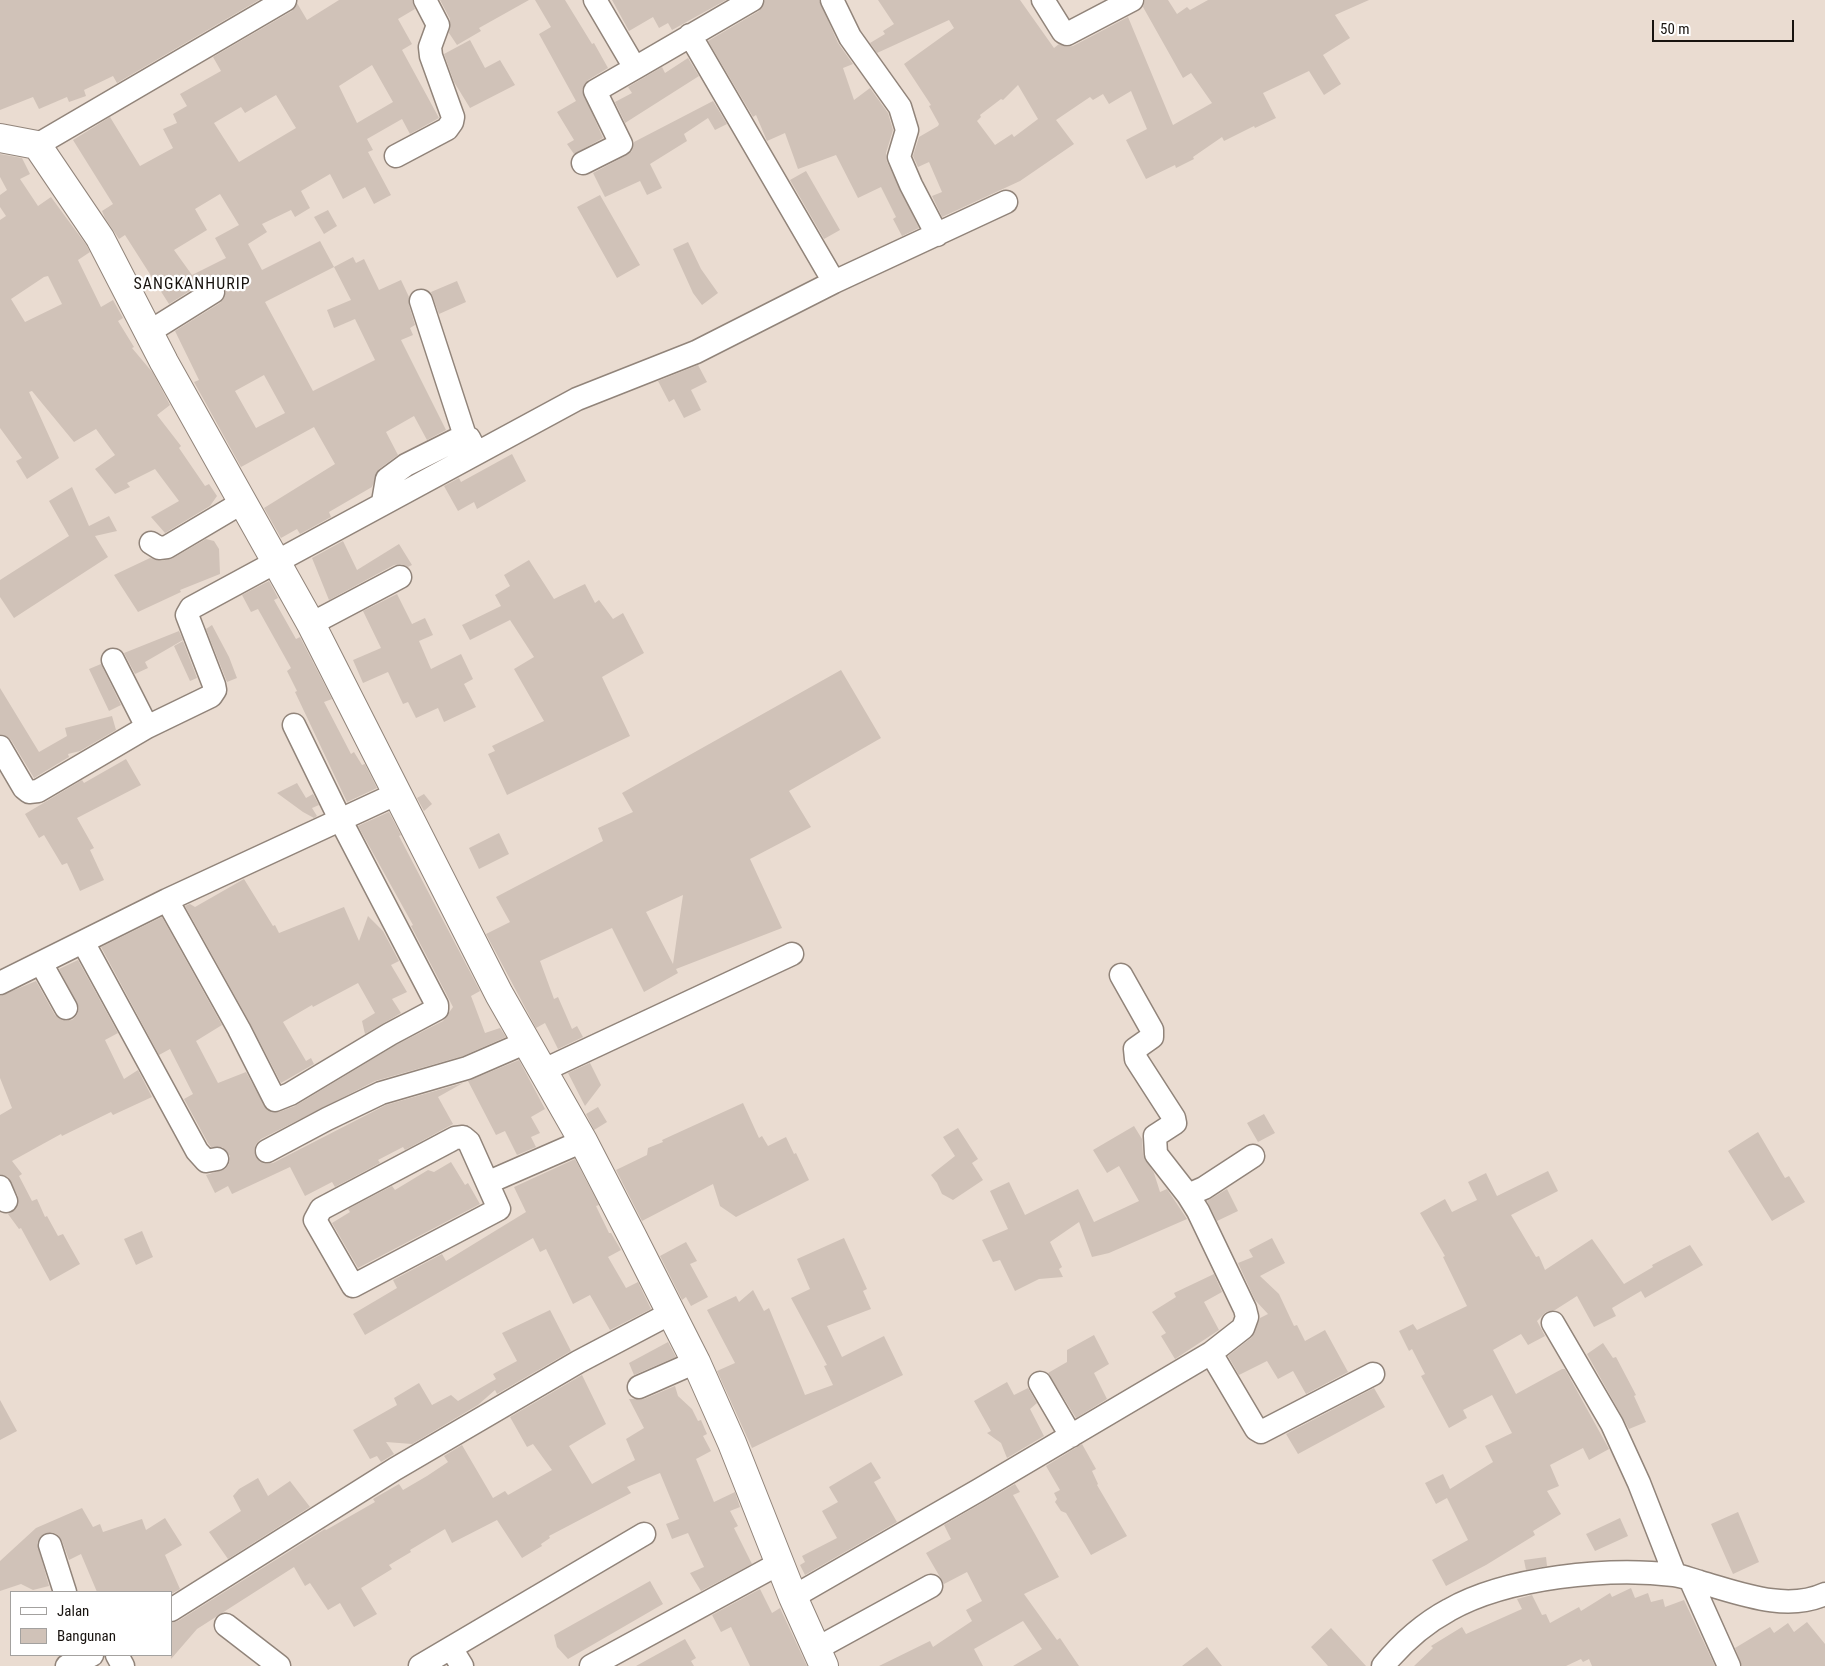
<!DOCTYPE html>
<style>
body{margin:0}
#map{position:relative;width:1825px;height:1666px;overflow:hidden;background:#eadcd1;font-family:"Roboto Condensed",sans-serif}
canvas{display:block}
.legend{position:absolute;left:10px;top:1591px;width:162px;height:65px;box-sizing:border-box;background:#fff;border:1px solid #a3a19f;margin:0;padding:6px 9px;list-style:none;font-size:15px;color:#18130f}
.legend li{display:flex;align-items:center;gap:10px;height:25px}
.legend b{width:25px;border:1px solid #a3a19f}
.scale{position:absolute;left:1652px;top:20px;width:142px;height:22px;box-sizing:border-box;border:2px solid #18130f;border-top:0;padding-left:6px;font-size:15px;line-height:18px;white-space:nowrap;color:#18130f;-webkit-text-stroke:4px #fff;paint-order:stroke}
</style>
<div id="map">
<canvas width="1825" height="1666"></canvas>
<ul class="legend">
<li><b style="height:6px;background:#fff"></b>Jalan</li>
<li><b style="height:14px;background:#d0c2b8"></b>Bangunan</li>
</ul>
<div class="scale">50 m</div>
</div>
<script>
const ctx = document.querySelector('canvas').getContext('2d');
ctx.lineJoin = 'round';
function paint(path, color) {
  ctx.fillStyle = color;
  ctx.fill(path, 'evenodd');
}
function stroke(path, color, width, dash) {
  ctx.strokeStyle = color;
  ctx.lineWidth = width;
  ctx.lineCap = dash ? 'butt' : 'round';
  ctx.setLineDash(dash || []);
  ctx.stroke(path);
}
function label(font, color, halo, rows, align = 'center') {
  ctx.font = font + ' "Roboto Condensed",sans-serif';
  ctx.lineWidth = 4.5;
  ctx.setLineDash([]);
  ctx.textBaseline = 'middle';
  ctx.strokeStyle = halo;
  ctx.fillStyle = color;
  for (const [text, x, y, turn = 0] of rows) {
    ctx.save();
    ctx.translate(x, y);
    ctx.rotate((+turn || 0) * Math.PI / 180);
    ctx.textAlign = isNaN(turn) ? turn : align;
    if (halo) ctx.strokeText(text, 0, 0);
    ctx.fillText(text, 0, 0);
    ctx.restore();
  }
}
paint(new Path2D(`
 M0 0H259L117 83 113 76 84 90 86 96 69 102 67 97 39 109 33 97 0 110Z
 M339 0H412L415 9 398 19 412 44 402 50 439 118 410 134 402 119 367 139 373 150 368 152 391 195 374 204 365 187 343 199 330 174 301 191 310 208 295 217 291 210 262 224 267 232 248 244 262 270 320 241 334 267 353 257 356 263 364 259 379 290 401 280 409 297V305L415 325 410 328 413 335 401 340 446 430 427 440 414 416 386 432 398 455 379 469 372 487 329 512 331 517 300 534 297 529 281 538 264 508 335 464 314 427 241 467 194 382 199 380 175 331 220 303 226 292 224 285 219 280 206 281 169 304 125 235 119 239 105 218 102 211 113 204 73 140 110 117 140 166 173 148 163 129 177 123 173 114 187 106 180 94 221 71 213 57 292 11 297 3 307 20ZM372 65 393 102 357 123 339 86ZM276 95 296 128 239 162 214 123 241 107 245 113ZM220 194 239 225 215 238 226 258 192 275 174 250 207 230 195 209ZM334 267 351 300 327 310 334 328 355 319 375 360 313 391 265 302ZM264 375 285 413 256 428 235 391Z
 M440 0H529L479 28 481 31 457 45 449 33 450 19Z
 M535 0H565L592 44 594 43 608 68 588 80 582 90 603 138 574 154 567 144 574 140 557 112 576 101 539 34 551 27Z
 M612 0H726L672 30 668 23 659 28 653 17 629 31Z
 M765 0H819L838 43 853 64 843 68 854 100 870 88 888 113 893 130 886 153 887 162 919 228 902 236 893 219 896 217 881 187 858 198 836 155 798 169 785 133 767 141 756 115 753 117 708 41 759 11Z
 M878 0H1020L1054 48 1059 44 1067 47 1073 46 1128 17 1173 125 1212 103 1191 73 1183 78 1143 7 1145 0H1168L1177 14 1187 7 1190 10 1208 0H1369L1335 15 1350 38 1323 55 1341 84 1324 95 1309 71 1282 84 1263 93 1276 118 1255 128 1254 126 1224 141 1222 137 1193 157 1194 159 1176 168 1175 165 1146 179 1126 140 1147 129 1131 91 1109 104 1103 94 1093 100 1090 97 1056 120 1074 144 1020 181 942 217 932 196 942 192 929 162 918 167 913 156 919 137 938 126 939 124 929 106 931 105 904 64 954 28 949 20 877 53 870 43 885 34 883 31 894 24ZM1018 85 1038 119 1014 137 1012 134 995 145 977 121 981 117 980 115 1001 99 1003 100Z
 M470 40 485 68 500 60 515 85 470 108 454 82 444 54Z
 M688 58 699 76 625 123 615 102 632 93 628 87 662 67 665 73Z
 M713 101 727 124 715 130 708 118 684 134 687 141 650 164 662 188 647 195 640 181 605 197 593 173 627 155 632 151 634 142Z
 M0 154 22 158 30 174 20 179 38 206 51 197 87 246 90 252 78 260 101 307 113 300 123 318 118 321 134 347 132 348 153 373 170 405 157 415 181 446 179 448 205 486 209 484 217 496 210 506 165 533 151 517 179 501 155 469 127 483 130 487 115 494 95 469 115 455 96 429 74 442 32 391 29 392 59 458 27 479 16 461 22 458 0 428V220L6 216 0 207V195L7 190 0 177ZM48 276 62 304 25 322 11 299 44 277Z
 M806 171 840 230 824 239 790 180Z
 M600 195 640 265 617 278 577 207Z
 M328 210 337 226 324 234 314 217Z
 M688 242 701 269 718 293 702 305 693 293 673 249Z
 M457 281 466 302 439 314 431 292Z
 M698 365 707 382 691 390 701 410 684 418 674 399 669 402 658 381Z
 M512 454 526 481 477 509 474 502 458 511 444 486 459 478 461 482Z
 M72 487 89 526 109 516 117 531 95 536 108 557 14 618 0 597V580L69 536 49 501Z
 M206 539 214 541 219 549 220 574 180 590 181 592 138 612 114 575 150 558 161 561 173 558Z
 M343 541 357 570 399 544 412 565 408 567 401 564 394 565 329 600 312 558Z
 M529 560 554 599 585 584 595 603 599 600 613 619 623 613 644 653 602 677 630 736 507 795 488 754 495 751 492 746 544 721 514 669 534 657 510 620 470 640 462 625 501 606 495 595 510 586 504 575Z
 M269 581 278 598 274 600 296 639 300 637 332 699 324 702 351 754 354 752 362 765 365 764 377 788 347 802 295 692 297 691 287 671 291 668 258 609 251 612 242 595Z
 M397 594 412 624 425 618 433 635 419 641 431 669 461 654 473 679 464 684 476 707 444 722 438 708 416 718 408 702 403 704 388 672 363 683 353 660 381 648 363 611Z
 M212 625 229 657 237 678 227 682 206 629Z
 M179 631 183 640 145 662 148 668 135 674 124 653Z
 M183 641 197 678 190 681 174 646Z
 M101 664 121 705 109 711 89 669Z
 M841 670 881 738 789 791 811 827 750 859 782 928 676 969 678 973 644 992 612 928 540 961 554 999 558 997 572 1029 577 1026 583 1037 558 1049 545 1023 536 1028 486 934 510 922 496 897 603 841 598 828 633 812 622 793ZM683 895 673 964 646 912Z
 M0 688 39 752 67 736 65 728 112 716 116 730 80 751 68 754 69 757 34 778 11 740 0 734Z
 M126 759 141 785 77 818 94 848 90 850 104 880 80 891 67 863 62 865 44 835 39 838 25 814 82 780 84 783Z
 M297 783 306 798 313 794 319 805 312 808 317 816 314 818 303 812 277 793Z
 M424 794 432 804 424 811 417 798Z
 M389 812 401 835 399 836 480 991 471 996 485 1033 500 1028 506 1037 463 1056 375 1081 261 1139 256 1144 254 1151 260 1162 266 1164 273 1163 386 1105 463 1083 438 1097 453 1124 442 1130 405 1150 403 1147 378 1160 380 1163 335 1187 332 1182 305 1196 290 1167 232 1194 228 1186 215 1193 206 1175 225 1169 229 1164 230 1156 222 1147H211L208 1143 184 1099 193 1094 170 1049 159 1055 101 947 162 917 222 1025 196 1041 218 1083 246 1072 267 1110 279 1112 295 1106 396 1045 443 1021 453 1007 411 926 413 925 358 826Z
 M499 833 509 854 479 869 469 848Z
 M244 879 273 926 275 925 279 933 344 907 359 941 368 916 383 931 399 961 391 965 407 992 392 999 401 1013 365 1034 362 1021 375 1013 358 983 313 1007 312 1005 283 1022 306 1061 311 1058 314 1064 281 1083 250 1023 185 906 190 904 195 907Z
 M78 960 118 1033 105 1040 124 1079 138 1070 152 1097 113 1115 111 1112 62 1136 61 1134 12 1161 22 1174 19 1176 32 1201 37 1199 45 1217 47 1216 58 1236 63 1234 80 1264 50 1281 21 1228 19 1229 8 1214 17 1208 18 1196 8 1177 0 1174V1115L12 1108 0 1078V996L36 981 55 1015 65 1021 72 1020 77 1015 79 1008 59 969Z
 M519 1060 545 1109 531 1117 540 1133 531 1137 536 1147 517 1155 505 1131 496 1135 468 1081Z
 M590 1063 601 1085 585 1106 568 1073Z
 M743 1103 759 1138 762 1136 768 1146 786 1137 794 1154 796 1153 809 1180 736 1217 720 1206 713 1184 642 1221 616 1170 647 1155 648 1148 663 1142 662 1140Z
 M598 1107 607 1122 594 1130 586 1114Z
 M1264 1114 1275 1133 1258 1142 1247 1123Z
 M1134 1126 1142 1139 1143 1155 1154 1173 1160 1192 1167 1189 1187 1219 1109 1253 1092 1257 1079 1222 1050 1242 1062 1267 1059 1269 1063 1277 1039 1279 1015 1291 1000 1260 993 1262 982 1240 1008 1229 990 1191 1009 1182 1025 1215 1078 1189 1094 1222 1139 1201 1119 1166 1107 1173 1093 1150Z
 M958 1128 978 1159 972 1163 983 1180 953 1200 942 1194 937 1183 931 1175 955 1156 943 1137Z
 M1758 1132 1785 1178 1789 1176 1805 1202 1772 1221 1728 1151Z
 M575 1159 599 1205 596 1206 609 1233H611L621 1250 608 1257 626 1288 638 1282 651 1309 610 1330 590 1295 573 1304 546 1249 540 1252 533 1238 365 1335 353 1314 397 1288 393 1280 442 1254 446 1261 526 1212 514 1187Z
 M451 1162 465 1185 468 1183 480 1204 358 1268 332 1223 350 1212 348 1209 392 1186 395 1190 428 1170 434 1172Z
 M1548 1171 1558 1191 1511 1215 1536 1257 1539 1256 1545 1270 1592 1239 1624 1284 1653 1267 1652 1265 1690 1245 1703 1265 1645 1298 1641 1291 1612 1308 1616 1316 1594 1327 1577 1296 1555 1310 1546 1312 1537 1321 1545 1336 1528 1345 1521 1334 1493 1350 1516 1394 1562 1369H1565L1609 1449 1589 1460 1583 1448 1550 1465 1559 1486 1547 1491 1561 1514 1533 1531 1535 1535 1486 1565 1446 1586 1432 1560 1468 1540 1447 1498 1436 1504 1425 1483 1443 1474 1450 1489 1493 1462 1485 1446 1512 1433 1492 1395 1463 1410 1467 1418 1449 1428 1421 1376 1425 1374 1412 1349 1409 1351 1399 1331 1413 1324 1417 1330 1467 1306 1443 1257 1445 1256 1420 1213 1445 1199 1452 1212 1477 1200 1468 1182 1486 1173 1497 1196Z
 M1227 1189 1238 1211 1217 1221 1207 1201Z
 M142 1231 153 1257 136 1265 124 1239Z
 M844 1238 867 1289 863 1291 871 1309 827 1326 842 1357 884 1336 903 1375 752 1448 717 1371 735 1363 707 1310 736 1296 739 1302 753 1290 764 1311 769 1308 805 1395 833 1385 824 1366 827 1365 791 1298 810 1289 797 1259Z
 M1272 1238 1285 1263 1260 1276 1279 1294 1294 1326 1297 1325 1305 1341 1325 1330 1348 1372 1306 1394 1293 1371 1278 1379 1267 1361 1239 1375 1228 1356 1251 1338 1260 1318 1268 1314 1255 1300 1238 1263 1253 1257 1249 1250Z
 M686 1242 697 1261 690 1264 708 1297 691 1306 686 1297 682 1300 660 1256Z
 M1214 1274 1222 1292 1204 1302 1219 1330 1175 1359 1161 1336 1166 1333 1152 1312 1176 1297 1174 1293Z
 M550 1310 571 1351 497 1394 495 1390 478 1405 412 1444 386 1442 394 1454 381 1462 377 1456 370 1459 353 1430 397 1405 394 1398 419 1383 432 1405 451 1395 458 1401 496 1379 493 1374 517 1361 502 1333Z
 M1094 1335 1109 1364 1094 1373 1107 1399 1076 1418 1048 1373 1067 1362V1350Z
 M668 1342 676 1357 634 1375 629 1363Z
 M1603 1343 1613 1358 1616 1357 1636 1395 1634 1396 1646 1422 1629 1429 1587 1354Z
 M582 1375 606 1424 569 1446 592 1484 635 1460 626 1439 644 1428 629 1399H644L675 1386 678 1396 692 1409 698 1421 701 1420 707 1434 703 1436 711 1451 696 1459 714 1502 735 1492 740 1507 730 1511 738 1526 734 1528 752 1564 701 1591 690 1573 704 1567 688 1533 672 1539 666 1524 679 1519 660 1473 627 1487 631 1493 549 1536 550 1538 541 1544 542 1546 522 1558 497 1520 452 1543 445 1529 410 1550 411 1552 389 1565 392 1569 361 1588 377 1614 354 1627 340 1603 328 1610 310 1583 305 1586 294 1567 197 1629 171 1659V1623L178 1621 325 1529 326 1530 375 1502 373 1499 399 1484 403 1490 427 1476 448 1462 444 1456 462 1445 493 1498 505 1491 508 1495 552 1470 533 1444 527 1447 510 1417Z
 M1007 1382 1014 1395 1028 1388 1037 1403 1030 1409 1044 1436 1007 1458 1001 1443 987 1433 991 1431 974 1401Z
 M1374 1388 1385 1407 1298 1454 1286 1434Z
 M0 1400 17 1431 0 1440Z
 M1082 1444 1096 1469 1092 1471 1098 1484 1097 1485 1127 1536 1091 1555 1066 1513 1061 1511 1055 1502 1057 1499 1054 1493 1060 1490 1046 1466Z
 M871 1462 881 1478 874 1482 897 1522 805 1575 800 1565 805 1562 802 1556 837 1538 822 1511 838 1502 829 1487Z
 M258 1478 268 1496 290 1481 310 1507 228 1559 209 1532 241 1511 233 1496 239 1489Z
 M1015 1484 1020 1492 1013 1495 1059 1577 1024 1594 1057 1640 1060 1638 1079 1666H1013L1042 1649 1023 1621 974 1649 983 1666H879L930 1641 933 1647 972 1621 966 1610 982 1601 967 1572 944 1584 926 1553 951 1539 944 1525Z
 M82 1508 93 1527 100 1524 103 1532 142 1519 146 1530 165 1518 182 1545 165 1555 180 1589 171 1594V1592H97L81 1554 69 1560 62 1541 58 1535 52 1532 41 1536 37 1543 49 1586 33 1590 21 1584 0 1591V1561L36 1528Z
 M1738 1512 1759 1562 1733 1574 1711 1524Z
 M1620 1518 1628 1536 1595 1551 1586 1534Z
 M1546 1557 1547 1566 1526 1570 1524 1560Z
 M650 1581 663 1604 568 1659 557 1647 554 1635Z
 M1631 1588 1635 1598 1648 1593 1651 1602 1663 1599 1665 1607 1684 1600 1715 1666H1592L1589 1659 1583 1662 1581 1659 1566 1666H1414L1433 1648 1431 1646 1462 1627 1466 1634 1522 1609 1517 1599 1532 1595 1542 1615 1546 1614 1550 1623 1579 1607 1581 1611 1610 1593 1612 1597Z
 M760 1589 772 1613 780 1608 807 1666H750L731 1627 721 1632 712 1615Z
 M1807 1622 1825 1644V1666H1742L1735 1648 1770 1627 1774 1633 1788 1623 1794 1632Z
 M1331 1628 1366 1666H1328L1311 1647Z
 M685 1639 696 1658 691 1661 694 1666H636Z
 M1207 1647 1222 1666H1182Z`), '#d0c2b8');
const street = new Path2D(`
 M595 0 635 68 752 0
 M832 0 850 37 900 107 907 130 899 157 911 185 937 235
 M1043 0 1063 32 1067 34 1132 0
 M690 35 834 282
 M37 145 285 0
 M396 156 447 129 452 122 453 117 431 56 430 47 438 25 425 0
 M583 163 621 144 595 91 635 68
 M421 301 465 436
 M149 332 213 292
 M383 502 387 479 406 465 464 436 469 438 473 446
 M151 543 159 548 167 547 243 502
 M311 624 400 577
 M113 660 147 727
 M0 747 24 788 29 792 38 791 147 727 211 696 215 690 214 685 187 615 191 608 577 399 696 352 834 282 1006 202
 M167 900 239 1029 275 1100 290 1094 390 1034 437 1009V1005L340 819 294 725
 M83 942 197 1151 206 1161 217 1159
 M41 963 66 1008
 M1121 975 1152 1030V1037L1135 1049 1136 1059 1174 1118 1175 1123 1155 1136 1156 1154 1188 1195
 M0 983 167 900 396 794
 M544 1070 792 954
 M463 1137 469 1142 499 1209 353 1286 315 1220 321 1209 455 1138Z
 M267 1151 327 1119 381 1093 467 1068 527 1042
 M489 1182 583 1141
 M0 1187 6 1201
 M1553 1323 1612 1424 1639 1483 1675 1575
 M1211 1353 1256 1429 1261 1432 1373 1374
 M1040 1383 1071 1436
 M639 1387 696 1362
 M50 1545 65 1592
 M1690 1579 1729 1666
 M793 1597 979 1490 1211 1353 1243 1328 1247 1317 1245 1309 1198 1211 1188 1195 1204 1188 1253 1156
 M171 1610 395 1469 578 1362 671 1313
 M226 1625 279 1666
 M451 1648 462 1666
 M816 1649 931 1586
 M117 1655 123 1666
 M67 1666 92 1655
 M420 1666 644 1534
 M591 1666 780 1563
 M1383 1666C1401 1644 1423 1624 1449 1610 1507 1577 1609 1567 1674 1575 1683 1576 1692 1580 1700 1582 1739 1593 1786 1612 1825 1594`);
const secondary = new Path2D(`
 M0 138 37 145 100 238 164 362 311 624 499 994 583 1141 632 1236 696 1362 732 1443 793 1597 824 1666`);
stroke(street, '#91847a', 25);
stroke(secondary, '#91847a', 30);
stroke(street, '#fff', 22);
stroke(secondary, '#fff', 28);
ctx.letterSpacing = '1px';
label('16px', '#18130f', '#fff', [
 ["SANGKANHURIP",192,285]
]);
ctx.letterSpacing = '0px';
</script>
